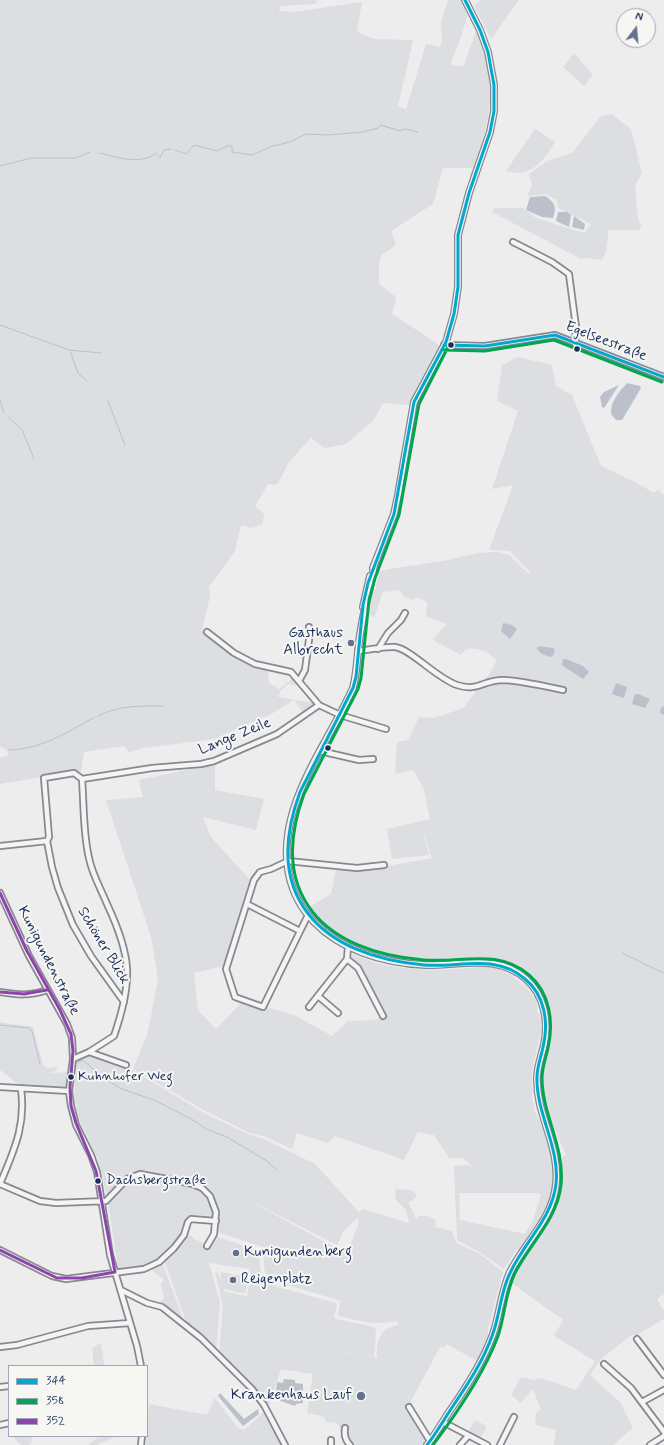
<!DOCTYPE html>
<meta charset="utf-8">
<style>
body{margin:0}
#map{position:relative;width:664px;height:1445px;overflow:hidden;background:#ededed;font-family:Mynerve,sans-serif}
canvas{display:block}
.legend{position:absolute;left:8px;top:1365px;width:140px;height:72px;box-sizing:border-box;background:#f6f6f2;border:1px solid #9ea6b7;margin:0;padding:5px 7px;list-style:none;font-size:12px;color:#1b2f5e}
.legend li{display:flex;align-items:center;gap:8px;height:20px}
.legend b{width:20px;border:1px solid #9ea6b7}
.north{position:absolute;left:616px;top:8px;width:40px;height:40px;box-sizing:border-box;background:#f6f6f2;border:1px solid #9ea6b7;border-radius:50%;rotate:16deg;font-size:11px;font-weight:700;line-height:16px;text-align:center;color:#1b2f5e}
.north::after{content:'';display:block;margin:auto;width:14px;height:18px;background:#647290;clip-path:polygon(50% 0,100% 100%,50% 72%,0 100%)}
</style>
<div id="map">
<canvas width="664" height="1445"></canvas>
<ul class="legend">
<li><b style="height:5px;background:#00a9ce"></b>344</li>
<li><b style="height:5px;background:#00a651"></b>358</li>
<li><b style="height:5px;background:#8e44ad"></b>352</li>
</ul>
<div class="north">N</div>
</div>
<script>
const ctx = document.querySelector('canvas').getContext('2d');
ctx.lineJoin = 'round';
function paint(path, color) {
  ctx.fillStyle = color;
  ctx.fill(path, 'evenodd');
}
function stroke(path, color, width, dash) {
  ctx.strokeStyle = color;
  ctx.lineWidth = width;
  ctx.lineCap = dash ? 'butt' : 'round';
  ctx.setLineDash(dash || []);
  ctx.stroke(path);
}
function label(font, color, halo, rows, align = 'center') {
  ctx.font = font + ' Mynerve,sans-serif';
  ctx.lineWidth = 4;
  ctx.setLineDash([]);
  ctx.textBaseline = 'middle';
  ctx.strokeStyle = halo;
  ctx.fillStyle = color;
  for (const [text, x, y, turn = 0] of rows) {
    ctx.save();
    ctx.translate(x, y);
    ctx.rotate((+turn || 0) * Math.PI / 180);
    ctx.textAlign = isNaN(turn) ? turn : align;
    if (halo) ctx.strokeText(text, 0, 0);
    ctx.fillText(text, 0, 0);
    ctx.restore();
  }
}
paint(new Path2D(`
 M320 1349 379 1358 380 1364 405 1391 413 1405 408 1408 426 1440 422 1445H348L341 1437 342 1429 337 1423 326 1422 323 1416 311 1414Z`), '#dcdfe1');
paint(new Path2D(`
 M0 0H317L316 4 280 6 279 11 294 12 362 2 357 32 374 39 412 40 413 41 398 106 406 109 426 44 440 47 442 40 441 21 448 0H462C464 4 466 8 467 12 469 19 454 54 451 64L463 67 476 31 478 33C481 43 486 54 488 65 496 108 481 147 469 187H467L472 168H443L433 204 391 231 396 245 382 255 379 263V284L396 297 392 314 438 344 440 347 420 381 410 405 383 403 374 420 346 444 325 448 311 438 289 462 277 485 268 484 255 506 265 515 262 524 251 528 241 525 235 551 209 587 210 596 202 631 236 658 268 671 269 683 279 689 293 678 300 686 288 684 281 690 278 697 314 703 303 713 294 700 273 713 215 739 144 748 129 752 124 746 84 752 81 771 0 784V758L8 755 9 752 0 746Z
 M480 0H519L491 39 474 6Z
 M574 53 593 75 584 86 563 67Z
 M611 114 631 129 642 173 635 186 638 220 642 225 639 230H609L606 252 602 260 587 258 581 259 492 212 495 208H523L536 218 584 233 591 224 558 208 557 200 546 194 527 196 532 185 529 174 547 161 572 153 601 116Z
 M535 129 555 142C543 162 531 178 506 171Z
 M518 357 552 365 556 386 572 395 601 466 635 482 654 493 658 489 664 495V1294L657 1299 664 1311V1319L637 1335H631L601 1359 590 1375 620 1402 633 1428 613 1445H554L556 1430 535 1425 536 1413 541 1410 533 1389 521 1403 511 1395 521 1377 534 1380 541 1378 576 1390 595 1361 554 1336 563 1320 509 1281 524 1254 517 1249 504 1269 481 1253 457 1240 454 1166 465 1165 474 1167 462 1158H449L434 1135 418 1132 404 1160 335 1136 328 1143 297 1133 292 1149 266 1137 250 1133 207 1112 133 1069 148 1032 158 979 151 937 106 800 143 797 139 780 215 764V790L264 799 256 830 203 817 211 837 252 882 224 966 194 973 198 1010 216 1029 244 1000 294 1015 332 1036 348 1021 377 1020 381 1014 359 967 350 961 353 954C387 970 421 971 457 969 470 968 485 965 497 968 511 972 542 996 537 1012L540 1015 541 1021V1031L532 1071V1095L535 1111 551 1148 552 1166 566 1155 550 1118 548 1104 541 1105C540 1092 538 1080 540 1068 547 1029 558 1016 531 981L532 976 512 963 510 966 478 957 405 961 382 957 356 948 330 933 320 925 307 908 331 894 336 868C369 871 400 864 432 858L422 829 429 855 392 859 387 829 430 819 424 789 413 770 395 774 397 742 408 740 419 717 434 718 464 708C474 691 489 679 496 661 489 651 469 642 461 655L436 642 433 639 447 624 426 617 427 602 418 597 413 600 403 596 400 590 383 592 374 618 367 612 372 589H376L378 572 384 570 448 560 478 553 498 552 509 555 529 574 531 573 510 551 489 550 513 485 492 489 518 411 497 401 502 365ZM459 1193H537L541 1195 533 1220 525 1234 460 1220Z
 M0 1022 33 1027 43 1065 46 1068 57 1067V1070L50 1073 69 1072 67 1087 64 1089 21 1086 0 1070Z
 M90 1054 127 1067 206 1114 248 1134 264 1139 315 1164 359 1212 363 1209 409 1223 406 1210 394 1198 396 1195 395 1189 411 1190 417 1195 413 1200 408 1202 416 1219 418 1216H428L436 1220 435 1227 452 1231 456 1243 480 1254 503 1272 488 1329V1338L477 1361 447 1344 444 1348 440 1347 411 1401C403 1387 391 1378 381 1366 374 1356 376 1336 387 1329 390 1327 395 1326 398 1325V1321C378 1325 357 1322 337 1315L341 1301 271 1280C261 1272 264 1260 266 1248L217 1232V1210L214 1200 203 1188 138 1172 128 1176 107 1198 99 1162 77 1115 74 1094 76 1062ZM242 1197 337 1245 344 1231 357 1218 359 1222 348 1250 353 1257Z
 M139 1175C160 1179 201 1180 211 1201 214 1205 213 1211 214 1216L189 1215C187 1220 186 1227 183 1233 174 1253 141 1274 118 1269L108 1201 132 1177Z
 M191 1235 194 1239 211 1246 215 1236 254 1249 258 1252 262 1278 263 1277 271 1285 336 1303 337 1306 334 1316 336 1319 374 1327 376 1330 374 1357 321 1349 311 1414 307 1413 313 1374 281 1369 268 1408 252 1385 219 1355 223 1306 215 1272 218 1273 220 1280 221 1272 247 1277 246 1292 242 1293 224 1289 225 1292 247 1296 249 1286 253 1284H249L250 1269 209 1263 220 1302 216 1351 186 1321 164 1260 186 1237Z
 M162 1262 181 1313 182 1318 166 1306 159 1304 164 1298 161 1284 164 1280 154 1272 152 1268Z
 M101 1343 104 1365 94 1366 92 1348Z
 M215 1398 238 1428 244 1430 263 1413 281 1445H146L149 1404 207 1415Z
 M475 1420 487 1426 480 1439 467 1433Z
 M12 1436H31L32 1442 29 1445H21Z
 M100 1436H117L97 1445H88Z`), '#dcdee1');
paint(new Path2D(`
 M545 196C555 202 557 207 553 218L542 217 526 210 530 197Z
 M558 212H567L571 215 569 227 556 221Z
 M574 216 585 224 584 230 572 227Z
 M627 383 640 386 641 388 622 420H616L611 414C610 402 619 392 627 383Z
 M619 385 604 408 602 407 600 397 604 392Z
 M503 623 512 625 517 629 510 639 501 631Z
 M539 646 553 648 555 651 552 657C546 656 539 654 537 648Z
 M563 659H566L583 666 589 672 583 679 563 666 562 664Z
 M616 683 627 687 624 698 612 694Z
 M635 694H638L650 699 645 708 632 704Z
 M284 1379 295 1380V1383L303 1384V1403L296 1404 295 1406 275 1399 277 1382 283 1383Z
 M220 1393 244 1419 258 1409 259 1414 243 1426 218 1396Z`), '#bbc0cb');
stroke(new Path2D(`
 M175 150 186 154 194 145 217 151 227 146H232V152L252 155 273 146 290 142 306 134 327 135 363 132 378 128 381 125 400 131 405 129 418 132
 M100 153C117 158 142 165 156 153L160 158 164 150 171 149
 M0 166 31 158H76L90 152
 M0 325 69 350 101 353
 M70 351 78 373 87 381
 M0 400 4 413
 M108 401 125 445
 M8 417 22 430 34 459
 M98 716C119 705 140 706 163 706
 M9 750C43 749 67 732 95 717
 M622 953C636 959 649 967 664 973
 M0 1025 29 1028 32 1031 40 1064
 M77 1063 83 1060 102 1077 122 1089 154 1100 193 1120 206 1129 227 1137 267 1161 278 1171`), '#bbc0cb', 1);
stroke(new Path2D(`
 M664 710V711`), '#bbc0cb', 7);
const minor = new Path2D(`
 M513 242 552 262 569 274 576 327 575 344
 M444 345 485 346 555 335 664 377
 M207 632 234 653 255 664 291 672 319 705 340 715 386 729
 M378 649 388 633 401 620 405 613
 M358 651C370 650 383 646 395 647 411 649 436 678 457 685 478 692 483 680 503 680 523 681 544 686 563 690
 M299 681 305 670 310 632 309 627
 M320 751 359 760 373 759
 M82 779 152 768 201 764 214 761 277 734 319 705
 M47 841 52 867 58 888 73 925 91 956 124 1002
 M47 841 49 837 44 778 74 773 82 779
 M0 846 47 841
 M0 893 29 956 67 1024 72 1038 73 1059 69 1091 71 1106 76 1125 91 1155 97 1172 110 1255 137 1346 141 1366
 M247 904 300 931
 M308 915 263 1007 235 997 226 969 254 880 260 872 271 869 288 861 357 868 384 865
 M347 959 358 968 383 1016
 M0 992C18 995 31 996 47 990
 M318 996 338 1013
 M309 1007 347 959 348 947
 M89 1052 126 1065
 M73 1059 89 1052 114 1036C133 981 132 957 107 904 101 889 92 874 89 858 83 833 84 805 82 779
 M0 1087 69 1091
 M0 1184 40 1201 56 1203 106 1201 127 1179 140 1174 193 1184 202 1188 210 1196 216 1212 214 1234 207 1246
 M0 1184C14 1150 26 1126 21 1089
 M0 1250 52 1276 66 1279 144 1269 159 1262 174 1248 184 1235 188 1222 191 1219 216 1221
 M121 1290 147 1303 162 1307 201 1338 252 1389 264 1405 285 1445
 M637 1339 664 1375
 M0 1347 17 1345 88 1326 130 1323
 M604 1364 631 1388 664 1432
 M0 1387 9 1386
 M642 1402 664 1390
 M409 1407 430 1441
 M443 1422 487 1445
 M0 1425 9 1423
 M345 1428C344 1434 345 1440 350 1445
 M331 1440V1445
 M141 1445 142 1436
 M460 1445 468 1436
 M500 1445 514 1417
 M650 1445 664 1436`);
const tertiary = new Path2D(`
 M374 566C371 588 364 608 361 629 357 649 358 668 353 688 335 728 308 765 294 808 263 907 335 961 426 965 461 966 497 953 526 979 544 995 549 1021 544 1044 542 1055 537 1066 537 1078 536 1115 560 1146 556 1184 553 1219 525 1242 510 1272 501 1292 500 1313 493 1334 483 1362 466 1388 449 1412 442 1423 435 1435 427 1445
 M373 568 394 514 398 495 414 402 446 342 454 314 458 287V235L469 193 490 132 494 111V85L488 52 480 30 465 0
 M363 607 370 576`);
stroke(minor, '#868992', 8);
stroke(tertiary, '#868992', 8);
stroke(minor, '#f4f4f2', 4.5);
stroke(tertiary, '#f4f4f2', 5.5);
stroke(new Path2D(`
 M444 345 485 346 555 335 664 377
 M427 1445C435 1435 442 1423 449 1412 465 1388 482 1364 492 1336 500 1316 500 1293 510 1273 524 1242 552 1219 556 1184 560 1147 536 1114 537 1077 537 1067 541 1057 543 1047 549 1023 545 995 525 979 495 953 459 968 424 965 321 956 261 897 300 792L353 688 356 677 363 605 368 583 394 514 414 402 446 342 454 314 458 287V235L469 193 490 132 494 111V85L488 52 480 30 465 0`), '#00a9ce', 3);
stroke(new Path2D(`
 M444 350 485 351 554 340 662 382
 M433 1445C457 1413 484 1374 498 1336 505 1316 505 1293 515 1273 530 1243 557 1220 561 1185 565 1147 542 1114 542 1078 542 1067 546 1058 548 1048 554 1022 550 993 529 975 498 948 461 963 424 960 324 952 267 895 304 794L358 689 361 678 369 600 375 578 399 515 419 404 448 347`), '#00a651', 3);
stroke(new Path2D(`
 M0 893 27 951 60 1010 71 1034 73 1051 70 1087 71 1106 76 1123 96 1171 115 1272
 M0 992 24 994 47 990
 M0 1250 57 1278H82L115 1272`), '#8e44ad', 3);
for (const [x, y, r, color] of [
 [451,345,3.5,"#1b2f5e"],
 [577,349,3.5,"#1b2f5e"],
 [351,643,4,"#647290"],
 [328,748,3.5,"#1b2f5e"],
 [71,1077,3.5,"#1b2f5e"],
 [98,1181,3.5,"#1b2f5e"],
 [236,1253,4,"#647290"],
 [233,1280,4,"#647290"],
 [361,1396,5,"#647290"]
]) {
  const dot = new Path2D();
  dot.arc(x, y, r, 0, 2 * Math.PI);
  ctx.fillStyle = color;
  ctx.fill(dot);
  stroke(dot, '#f6f6f2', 1.5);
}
label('14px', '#1b2f5e', '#f6f6f2', [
 ["Kuhnhofer Weg",78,1077],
 ["Dachsbergstraße",106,1181]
], 'left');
label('15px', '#1b2f5e', '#f6f6f2', [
 ["Egelseestraße",606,342,21],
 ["Lange Zeile",235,737,-22],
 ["Schöner Blick",103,946,59],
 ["Kunigundenstraße",48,961,63]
]);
label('15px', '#1b2f5e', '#f6f6f2', [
 ["Gasthaus",343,634],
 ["Albrecht",343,651],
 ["Kunigundenberg",244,1253,"left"],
 ["Reigenplatz",241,1280,"left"],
 ["Krankenhaus Lauf",352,1396]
], 'right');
</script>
